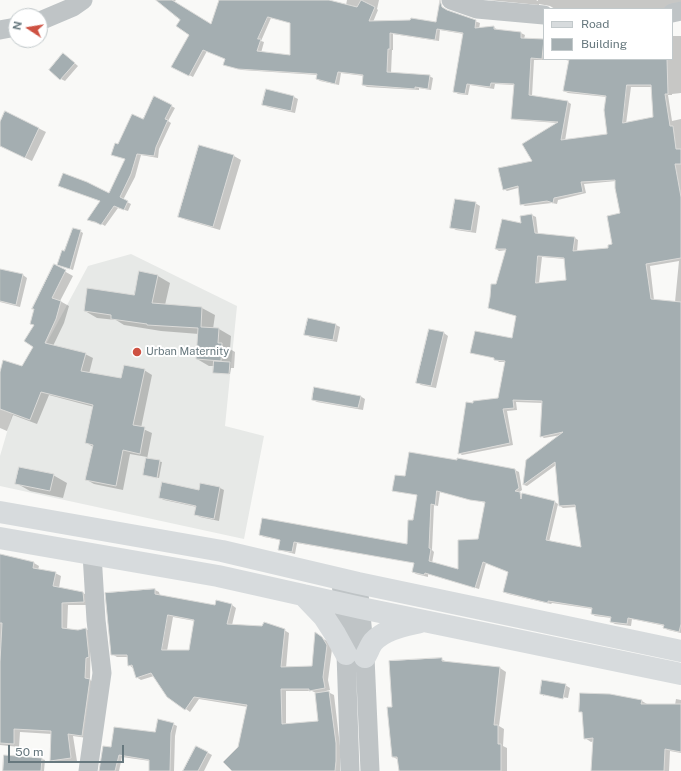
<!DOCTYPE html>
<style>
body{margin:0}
#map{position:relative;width:681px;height:771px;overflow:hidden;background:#f9f9f7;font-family:"Public Sans",sans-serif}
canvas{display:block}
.legend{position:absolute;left:543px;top:8px;width:130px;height:52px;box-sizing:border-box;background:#fff;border:1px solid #c2c9cb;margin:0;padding:5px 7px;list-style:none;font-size:12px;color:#67787e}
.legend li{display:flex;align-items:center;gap:8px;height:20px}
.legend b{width:20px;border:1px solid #c2c9cb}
.north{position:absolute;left:8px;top:8px;width:40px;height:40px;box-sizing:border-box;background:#fff;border:1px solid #c2c9cb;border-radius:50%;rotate:282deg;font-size:11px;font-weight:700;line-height:16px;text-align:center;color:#67787e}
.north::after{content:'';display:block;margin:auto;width:14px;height:18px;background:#ce5142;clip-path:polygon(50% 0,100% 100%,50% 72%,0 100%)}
.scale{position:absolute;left:8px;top:745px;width:116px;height:18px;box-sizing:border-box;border:2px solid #67787e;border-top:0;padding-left:5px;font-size:12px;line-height:14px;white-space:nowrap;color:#67787e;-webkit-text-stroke:3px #fff;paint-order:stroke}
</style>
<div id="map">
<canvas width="681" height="771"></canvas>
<ul class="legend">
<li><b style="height:5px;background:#d7dbdd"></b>Road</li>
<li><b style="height:11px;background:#a4aeb1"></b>Building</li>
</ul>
<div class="north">N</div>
<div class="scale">50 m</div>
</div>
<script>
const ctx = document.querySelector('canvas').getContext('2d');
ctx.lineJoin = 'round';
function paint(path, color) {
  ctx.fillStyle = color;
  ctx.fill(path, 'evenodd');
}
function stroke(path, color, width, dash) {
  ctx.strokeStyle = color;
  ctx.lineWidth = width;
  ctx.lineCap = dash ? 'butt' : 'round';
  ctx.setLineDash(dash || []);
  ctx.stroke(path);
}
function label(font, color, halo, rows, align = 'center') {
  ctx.font = font + ' "Public Sans",sans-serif';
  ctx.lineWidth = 4;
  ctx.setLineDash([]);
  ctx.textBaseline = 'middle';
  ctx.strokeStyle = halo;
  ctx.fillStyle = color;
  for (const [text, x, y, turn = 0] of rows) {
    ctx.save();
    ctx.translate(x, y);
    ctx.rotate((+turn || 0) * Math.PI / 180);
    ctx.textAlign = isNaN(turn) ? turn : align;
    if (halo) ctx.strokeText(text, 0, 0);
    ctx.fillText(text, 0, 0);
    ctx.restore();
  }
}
paint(new Path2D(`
 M131 254 237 306 225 426 264 436 244 539 0 486V456L17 398 88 266Z`), '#e7e9e7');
paint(new Path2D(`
 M158 0H176L174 2 212 26 223 0H325L346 5 347 0H379L377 9 378 10 373 22 437 24 452 13 480 23 479 29 494 27 498 31 521 33 525 35 524 39 544 41V59H546V60H534L532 96 568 102 571 104 565 141 608 135 607 97 568 93 564 91 570 61 562 59H672V36H681V93L672 94V95H668L672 121 681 119V633L668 630 665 628V626L632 619 631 626 615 624 611 622 612 618 595 616 592 614 593 609 552 603 551 604 508 594 504 592 509 572 486 563 479 589 428 574V577L416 574 413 572 415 563 297 543 295 554 283 551 279 549 281 540 264 537 260 535 407 545 418 495 397 492 393 490 406 477 515 470 519 472 522 490 518 493 523 495 555 502 558 504 549 542 582 548 576 507 563 508 560 506 556 465 527 486 524 485 527 460 561 435 544 438 541 436 543 403 516 402 517 410 507 411 513 445 462 455 459 453 474 404 499 399 506 362H499L495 358 475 354 472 352 513 339 517 316 489 308 507 250 499 251 496 249 532 215 536 217 538 234 575 238 578 240 577 252 609 249 613 245 622 214 616 181 584 184 586 193 558 200 557 204 552 203 525 206 521 204 518 188 507 191 504 189 533 162 558 123 516 120 512 118 515 85 495 84 494 89 470 85 468 95 458 94 454 91 464 34 440 30 439 41 393 34V50H392L391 73 429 76 433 78 431 90 419 88V90L367 87 363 85 364 76 341 73 339 85 320 81 317 79 318 75 242 70 228 66 224 64 226 59 207 51 193 77 172 66 190 34 181 20ZM271 18 291 23V56L261 53 264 42 261 41ZM631 87H652L654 117 626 124ZM542 257 565 259 567 281 539 283ZM679 261 675 302 654 300 650 266ZM440 492 486 503 479 540 459 570 432 563 434 552 432 550 434 505 438 506Z
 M488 0H536L538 1V0H681V2L667 9H555L550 6 539 4V5Z
 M64 54 78 66 65 81 61 79Z
 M155 97 175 108 168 121 171 123 159 149 158 158 141 155 135 177 123 200 131 204 128 211 118 208 105 226 100 223 92 222 89 220 110 194 126 159 116 156 119 146 143 120Z
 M294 97 298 99 295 113 268 107 263 104Z
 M6 112 46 132 32 161 0 146V124Z
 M234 156 241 160 220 230 186 220 179 216Z
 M475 203 480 206 476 233 456 230 451 227Z
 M80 231 83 233 73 270 62 266Z
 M55 266 73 276 60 301 69 306 64 323 53 346 85 354 93 358 89 374 122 379 144 370 152 375 141 428 152 433 147 459 162 462 159 478 144 475 147 457 130 454 123 490 94 484 87 480 93 447 87 443 94 407 49 395 37 424 13 415 7 431 0 428V376L23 367 35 347V325Z
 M0 271 23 275 27 278 20 307 0 302Z
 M158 276 170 283 165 305 202 308 215 315 213 329H219L231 336 230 349 235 352 234 368H231L230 374 216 373 214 372V366H209L197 359 199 334 161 331 124 325 116 320 97 318 85 311 135 296Z
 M336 325 340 327 337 342 310 337 306 334Z
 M429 330 444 333 448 336 436 388 421 385 417 382Z
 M360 396 365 399 363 410 317 402 313 400Z
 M53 475 67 483 63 498 30 491 16 483Z
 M201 484 220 488 224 490 219 521 200 517 195 514 197 507 164 500 160 498 200 491Z
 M0 555 34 563 39 566 38 570 55 573 61 576 59 588 83 593 89 596V605H68L67 630 78 631 86 629 91 632 90 680 95 683 87 738 73 736 77 761 57 763 51 760 52 734 20 732 19 747 0 745Z
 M155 590 159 592 160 596 216 606 232 605 236 608 232 625 284 630 289 633 286 668 313 667 320 637 327 641 332 649 328 680 330 690 326 691 334 695 340 746V771H233L248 707 199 699 190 712 186 709 154 676 141 680 136 677 133 668 129 665V657H117L112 654ZM173 617 195 621 190 651H167ZM286 691H312L316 693 319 722 286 725Z
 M441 659 447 662 500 668 506 672 499 726 504 729 503 746 507 748V771H400L399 760 393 757V707Z
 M565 685 570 688 568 698 544 694V696L541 694Z
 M610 695 642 701 647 704 675 705 676 699 681 700V753L670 751 669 771H592L594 741 591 742 585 738 583 713 580 711Z
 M173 724 177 726 175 736 174 771H150V761L122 757 119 771H100L112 748 155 733Z
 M197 747 212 755 204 771H185Z
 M5 756 42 759 45 760 44 771H4Z`), '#0003');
const building = new Path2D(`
 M156 0H172L211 24 219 0H329L357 7 361 0 375 7 369 21 410 20 411 18 436 22 440 0 442 7 447 10 476 20 475 28 494 26V29L521 32V38L544 39 542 59 531 58 529 95 568 101 561 140 607 134 604 110 606 96 563 91 569 59H667L668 94H665L670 126H673L676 149H681V164H675L681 197V258L646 264 651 299 681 302V624L679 632 663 628 664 625 628 618 627 624 610 622 611 617 591 614 592 608 548 601V603L503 592 508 572 483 562 475 588 425 573 424 575 412 572 414 563 294 542 292 552 278 550 280 540 259 535 262 518 407 544 408 520H413L417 495 392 491 395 475 405 476 409 452 457 460V458L515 469 519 488 515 491 520 492 521 499 522 493 555 501 546 540 581 547 575 505 559 506 555 462 523 485 526 460 563 432 540 437 542 401 513 400 514 408 503 409 510 443 458 454 466 402 473 403V401L498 398 505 361 494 360V358L470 353 475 331 512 338 516 316 488 308 490 297 491 284H496L506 249H495L502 219 521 223 520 216 532 214 535 233 575 237 573 251 608 248V245L612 244 607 216 620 213 615 188V180L581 182 583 192 554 198 553 203 547 201 520 205 518 186 503 190 498 168 532 161 522 144 558 122 511 119 514 84 491 83 490 87 467 84 465 94 453 92 463 33 437 29 435 40 390 33V49H388L387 72 430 75 428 89 415 87V89L362 85 363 75 338 72 335 84 316 79 317 74 238 69 223 65 225 59 203 50 189 76 171 67 189 35 176 26 180 20ZM268 17 290 23V55L257 51 261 39H258ZM627 85H651L653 117 623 123ZM538 256 564 258 566 280 536 283ZM437 491 470 500 485 502 478 539 458 540V569L429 561 431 549 429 548 431 504 435 505Z
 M63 53 75 63 60 80 49 70Z
 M266 89 294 96 291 111 262 105Z
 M154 96 172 105 165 119 168 120 156 147 154 156 137 154 131 174 120 197 128 201 124 210 114 206 101 225 95 222 87 220 100 201 58 186 63 173 87 182 109 193 125 159 111 155 115 143 118 144 132 114 143 119Z
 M5 111 39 128 25 158 0 146V122Z
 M199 145 234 155 213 227 178 217Z
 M455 199 476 202 471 231 450 228Z
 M73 228 81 230 70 269 57 265 62 250 64 251Z
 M54 264 66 270 52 298 61 301 56 319 45 343 86 353 81 371 121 378 124 365 145 369 133 425 145 427 140 454 123 450 116 486 85 480 93 445 85 443 93 405 41 392 30 420 0 409V372L3 360 22 366 33 347 24 341 34 325 30 324 34 309H32Z
 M0 269 23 274 16 305 0 301Z
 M139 271 158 275 152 303 202 307 201 327 219 328 218 343H222L221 361 196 359 198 328 147 325V324L111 319V315L84 311 87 288 134 295Z
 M308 318 336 324 333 340 304 335Z
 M429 329 444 332 431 386 416 383Z
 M214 361 230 362 229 374 213 373Z
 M314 387 361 396 358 408 312 400Z
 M146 458 160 460 157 478 143 475Z
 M19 467 54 474 50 491 15 484Z
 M162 482 199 490 200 483 220 487 214 519 194 515 196 506 159 498Z
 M0 554 34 562 33 568 56 572 53 586 83 592 84 602 62 603V628L78 630 86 628 89 657 86 658 85 678 90 679 82 736 68 734 71 758 50 761 51 731 14 729V744L0 743V662L2 623H0Z
 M155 589V594L215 605 216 600 232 604 227 624 262 626 264 622 285 629 281 667 312 666 315 632 322 637 327 645 323 677 325 688 309 691V689H281L282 724 318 721 315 693 329 691 336 743V761L335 771H232L223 762 238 747 247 705 194 697 185 710 167 697 151 673 136 678 132 665 128 666 127 655H111L105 593ZM168 615 194 620 189 650H162Z
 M442 658V661L500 667 494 725H498V744H501V771H399L397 757H392L387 707H392L389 661Z
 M542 680 566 684 563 699 540 694Z
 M580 693 610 694 642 700 641 704H681V752L665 749 664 771H591L593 738 584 739 582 712H579Z
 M158 719 174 723 171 733 170 771H149V760L119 755 115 771H99L103 746 111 747 114 727 155 732Z
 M196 746 208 752 198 771H183Z
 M4 755 42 758 41 771H3Z`);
paint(building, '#a4aeb1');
stroke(building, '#dbdbd9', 1);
stroke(new Path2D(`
 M451 0 477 9 544 15
 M672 13 681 11
 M40 21 73 7 83 0
 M0 30 16 27
 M341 579 346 654 350 771
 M358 583 365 657 370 771
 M88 771 102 673 96 620 92 554`), '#bfc4c6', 19);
stroke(new Path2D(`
 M0 512 222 551 358 583 681 651
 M0 538 218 576 361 608 681 674
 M303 595 324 617 335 634 346 654
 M365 657C368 652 370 646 373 642 385 629 404 626 420 622`), '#d7dbdd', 22);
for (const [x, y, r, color] of [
 [137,352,5,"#ce5142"]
]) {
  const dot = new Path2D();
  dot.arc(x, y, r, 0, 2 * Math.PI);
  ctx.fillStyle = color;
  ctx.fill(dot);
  stroke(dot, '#fff', 1.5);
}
label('11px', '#67787e', '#fff', [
 ["Urban Maternity",146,352]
], 'left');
</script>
